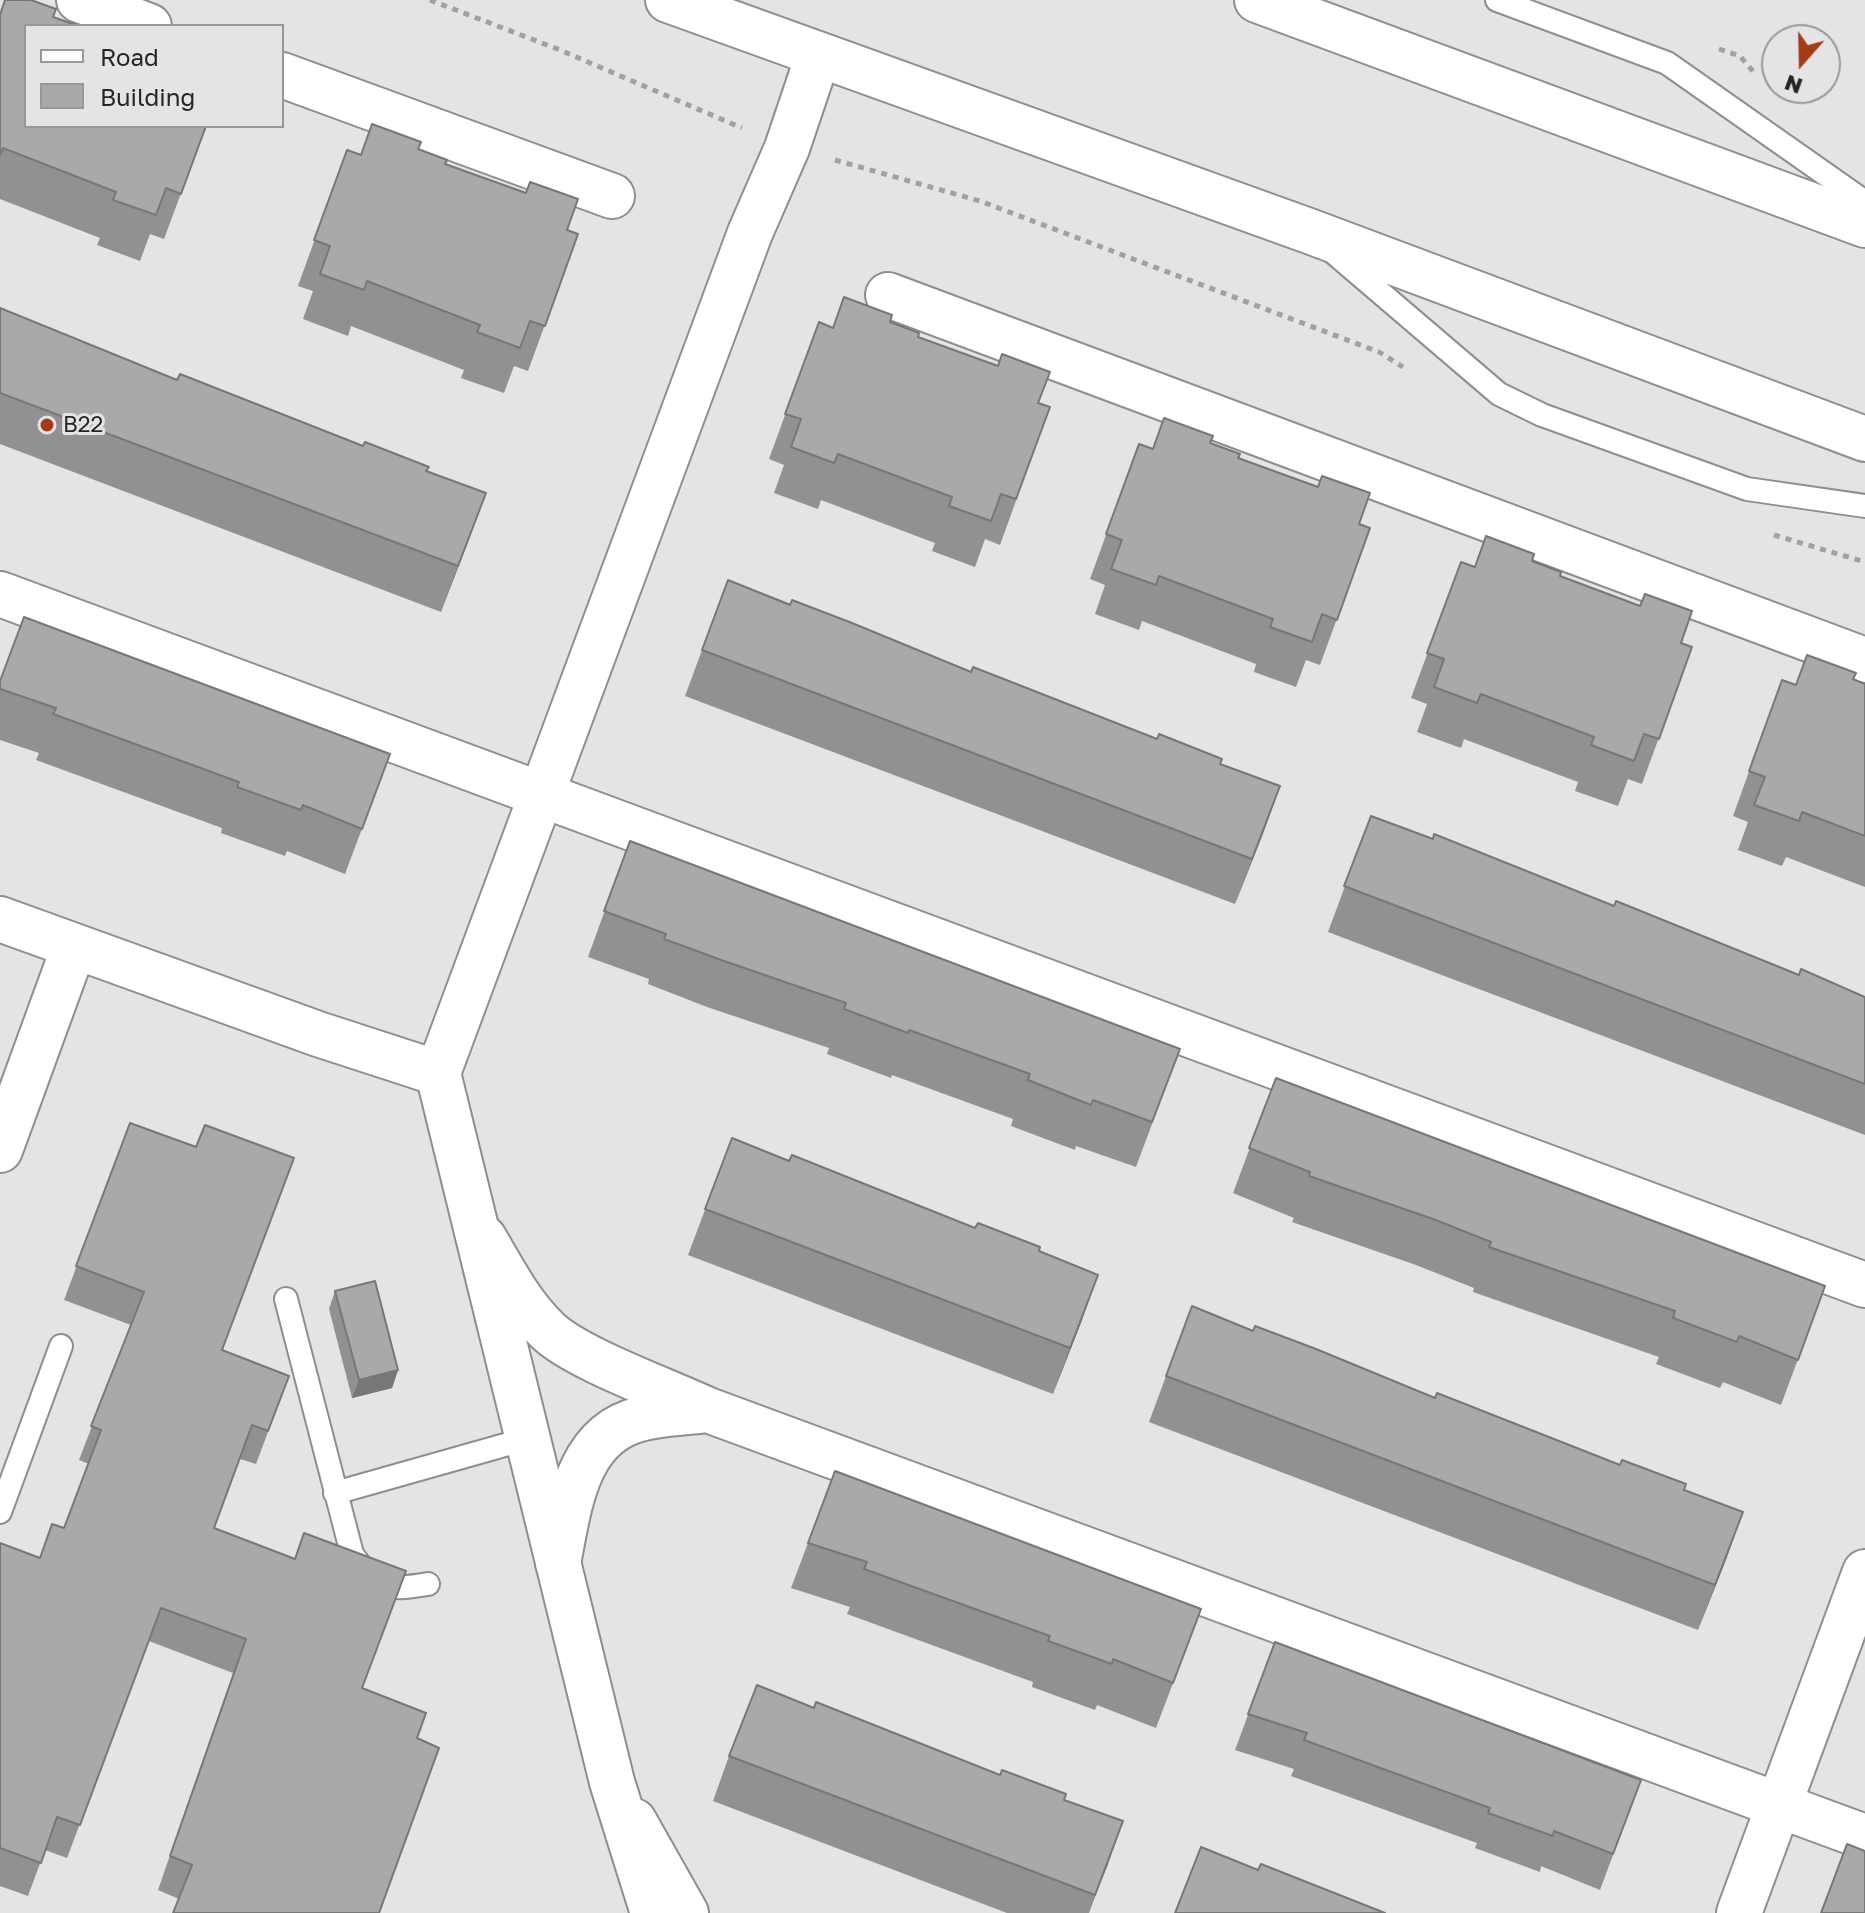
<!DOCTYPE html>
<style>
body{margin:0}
#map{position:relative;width:1865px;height:1913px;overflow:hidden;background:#e5e3e5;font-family:"Golos Text",sans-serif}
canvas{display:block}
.legend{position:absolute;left:24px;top:24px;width:260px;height:104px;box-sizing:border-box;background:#e5e3e5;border:2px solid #999799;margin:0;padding:10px 14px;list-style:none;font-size:24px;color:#262526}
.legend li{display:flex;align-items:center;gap:16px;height:40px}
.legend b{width:40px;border:2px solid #999799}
.north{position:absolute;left:1761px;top:24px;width:80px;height:80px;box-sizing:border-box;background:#e5e3e5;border:2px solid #999799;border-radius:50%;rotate:200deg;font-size:22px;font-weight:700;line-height:32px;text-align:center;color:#262526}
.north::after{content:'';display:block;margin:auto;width:28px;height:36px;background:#a23c17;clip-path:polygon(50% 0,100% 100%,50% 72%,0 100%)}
</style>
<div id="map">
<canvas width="1865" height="1913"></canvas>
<ul class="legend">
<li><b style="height:10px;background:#fff"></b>Road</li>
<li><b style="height:22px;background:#aaa8ab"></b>Building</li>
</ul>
<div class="north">N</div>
</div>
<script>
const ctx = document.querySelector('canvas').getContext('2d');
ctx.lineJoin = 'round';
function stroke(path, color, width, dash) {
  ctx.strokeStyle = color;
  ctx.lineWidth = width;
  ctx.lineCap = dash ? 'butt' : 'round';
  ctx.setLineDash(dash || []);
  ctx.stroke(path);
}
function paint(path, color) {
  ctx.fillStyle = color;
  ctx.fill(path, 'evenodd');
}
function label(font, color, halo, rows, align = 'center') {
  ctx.font = font + ' "Golos Text",sans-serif';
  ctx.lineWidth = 6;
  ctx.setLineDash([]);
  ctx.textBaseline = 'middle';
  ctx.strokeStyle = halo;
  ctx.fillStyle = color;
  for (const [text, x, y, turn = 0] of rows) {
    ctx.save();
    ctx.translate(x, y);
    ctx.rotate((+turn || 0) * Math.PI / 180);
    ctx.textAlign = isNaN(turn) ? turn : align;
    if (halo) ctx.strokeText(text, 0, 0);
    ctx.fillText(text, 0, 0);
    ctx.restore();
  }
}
const service = new Path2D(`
 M1497 0 1667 63 1865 202
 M1334 253 1499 394 1542 415 1747 489 1865 506
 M286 1299 352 1554C376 1589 387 1591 428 1584
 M335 1493 526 1439
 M0 1512 61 1346`);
const minor = new Path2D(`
 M79 0 149 26
 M282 75 612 196
 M888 295 1865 660
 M0 594 1865 1285
 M0 919 318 1034 438 1073
 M0 1150 74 947
 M484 1238C503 1270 520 1304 547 1330 575 1358 668 1391 708 1410L1865 1837
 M558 1563C569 1510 575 1435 640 1419 661 1413 686 1413 708 1410
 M634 1821 686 1913
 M1739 1913 1865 1572`);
const tertiary = new Path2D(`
 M668 0 1309 231 1865 439
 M1257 0 1865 225
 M653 1913 612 1782 438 1073 750 233 787 148 818 56`);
stroke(service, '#8e8d8f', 26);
stroke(minor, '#8e8d8f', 48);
stroke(tertiary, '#8e8d8f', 48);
stroke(new Path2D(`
 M430 0 560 50 742 128
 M1719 49 1740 56 1756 75
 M835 160 980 201 1379 352 1403 367
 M1774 535 1865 562`), '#a2a0a2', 5, [6, 6]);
stroke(service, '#fff', 22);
stroke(minor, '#fff', 44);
stroke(tertiary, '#fff', 44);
paint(new Path2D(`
 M0 15 53 17 26 26 206 126 164 239 150 234 140 261 97 245 100 238 0 199Z
 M418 149 445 164 526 193 567 230 578 234 528 371 514 366 504 393 461 378 464 370 351 326 348 336 303 319 313 291 298 286 347 150 361 155Z
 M0 308 177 380 427 472 469 539 441 612 0 444Z
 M819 322 833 328 890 322 1038 403 1050 407 1000 545 985 539 975 567 932 551 935 543 821 500 818 509 774 493 784 465 769 459Z
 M1210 443 1359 524 1370 528 1320 665 1306 660 1296 687 1254 672 1256 664 1142 621 1139 630 1095 614 1105 585 1090 579 1139 444 1153 449Z
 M1532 561 1681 643 1692 647 1642 784 1628 779 1618 806 1575 791 1578 782 1464 739 1461 748 1417 732 1427 704 1411 698 1461 562 1475 567Z
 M728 580 971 672 1220 764 1264 831 1235 904 685 696Z
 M1853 679 1865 684V887L1786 857 1782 866 1738 850 1748 822 1733 816 1782 680 1796 685Z
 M0 681 390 754 345 874 287 851 285 856 221 833 222 828 36 760 39 753 0 740Z
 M1371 816 1799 975 1865 997V1135L1328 932Z
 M630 841 1180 1049 1136 1167 1076 1146 1075 1150 1011 1126 1013 1119 892 1075 891 1078 827 1054 829 1048 707 1007 648 984 649 979 588 957Z
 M1276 1078 1825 1286 1781 1405 1723 1382 1720 1388 1656 1364 1659 1357 1473 1292 1474 1288 1416 1265 1292 1222 1294 1218 1233 1193Z
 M130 1123 223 1351 289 1376 256 1464 240 1459 214 1528 295 1559 406 1571 179 1899 158 1890 233 1673 149 1641 67 1858 45 1850 28 1896 0 1886V1543L40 1558 64 1528 89 1464 79 1460 131 1325 64 1300Z
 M732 1138 789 1161 975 1228 1082 1320 1053 1394 688 1255Z
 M335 1291 398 1370 392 1388 352 1398 329 1309Z
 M1192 1306 1253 1331 1435 1398 1620 1465 1684 1490 1727 1557 1698 1630 1149 1422Z
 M835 1471 1201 1609 1156 1728 1097 1705 1095 1710 1032 1687 1033 1682 847 1614 850 1607 791 1588Z
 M1275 1642 1641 1780 1600 1890 1541 1866 1540 1872 1475 1848 1477 1843 1291 1776 1294 1769 1235 1750Z
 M814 1708 1123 1821 1089 1913H1007L713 1801 729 1756Z`), '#929093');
paint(new Path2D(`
 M486 493 469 539 441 612 458 566Z
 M1280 786 1264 831 1235 904 1252 859Z
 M1098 1275 1082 1320 1053 1394 1070 1348Z
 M398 1370 392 1388 352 1398 359 1380Z
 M1743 1512 1727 1557 1698 1630 1715 1585Z
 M1123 1821 1107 1867 1088 1913Z`), '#777678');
const building = new Path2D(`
 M5 0H31L56 9 53 17 79 26H26V126H206L181 194 166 188 156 215 113 200 116 192 3 148 0 155V15Z
 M372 124 421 142 418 149 447 160 445 164 526 193 530 182 578 199 567 230 578 234 545 326 530 321 520 348 477 332 480 325 367 281 364 290 320 274 330 246 314 240 347 150 361 155Z
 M844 297 892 315 890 322 919 333 918 337 998 366 1002 354 1050 372 1038 403 1050 407 1016 499 1001 494 991 521 949 506 952 497 838 454 834 463 791 447 801 419 785 414 819 322 833 328Z
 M0 308 177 380 180 374 363 446 365 442 429 467 426 471 486 493 458 566 0 393Z
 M1164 418 1213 436 1210 443 1240 454 1238 458 1318 487 1322 476 1370 493 1359 524 1370 528 1337 620 1322 614 1312 642 1270 627 1273 619 1159 576 1156 585 1111 569 1122 540 1106 534 1139 444 1153 449Z
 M1486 536 1534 554 1532 561 1561 572 1560 576 1640 606 1645 594 1692 611 1681 643 1692 647 1659 739 1644 734 1634 761 1591 745 1594 737 1481 694 1477 703 1434 687 1444 659 1427 653 1461 562 1475 567Z
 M728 580 790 605 792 600 852 623 971 672 973 667 1157 739 1159 734 1222 759 1220 764 1280 786 1252 859 702 650Z
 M24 617 390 754 362 829 303 805 301 810 237 787 239 782 53 714 56 708 0 689V681Z
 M1807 655 1856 673 1853 679 1865 684V836L1802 812 1799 821 1754 805 1765 777 1749 771 1782 680 1796 685Z
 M1371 816 1433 839 1434 834 1614 906 1616 901 1799 975 1801 969 1865 997V1084L1344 886Z
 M630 841 1180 1049 1152 1122 1093 1100 1091 1105 1028 1080 1030 1074 909 1030 908 1033 844 1009 846 1003 724 961 664 939 666 934 604 911Z
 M1276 1078 1825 1286 1798 1360 1739 1336 1737 1342 1673 1318 1675 1311 1489 1247 1491 1242 1433 1219 1309 1176 1310 1172 1249 1148Z
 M130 1123 196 1147 205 1125 294 1158 222 1350 289 1376 268 1431 252 1425 214 1528 295 1559 304 1533 406 1571 362 1688 426 1713 417 1738 439 1748 379 1913H173L192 1865 170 1856 246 1639 161 1608 80 1825 57 1817 41 1863 0 1848V1543L40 1558 52 1524 64 1528 101 1430 91 1426 144 1292 76 1266Z
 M732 1138 789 1161 792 1155 975 1228 978 1223 1040 1247 1039 1251 1098 1275 1070 1348 705 1209Z
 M375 1281 398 1370 359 1380 335 1291Z
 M1192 1306 1253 1331 1255 1326 1316 1349 1435 1398 1437 1393 1620 1465 1622 1460 1686 1484 1684 1490 1743 1512 1715 1585 1166 1376Z
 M835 1471 1201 1609 1173 1683 1113 1659 1112 1664 1048 1641 1050 1636 864 1569 867 1562 808 1543Z
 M1275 1642 1641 1780 1613 1854 1554 1831 1553 1836 1488 1813 1490 1808 1304 1740 1307 1733 1248 1714Z
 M757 1685 814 1708 816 1702 1000 1775 1002 1770 1066 1794 1064 1800 1123 1821 1095 1895 729 1756Z
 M1847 1844 1865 1851V1913H1821Z
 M1201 1847 1258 1870 1261 1864 1385 1913H1175Z`);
paint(building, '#aaa8ab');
stroke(building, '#777678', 2);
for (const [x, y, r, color] of [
 [47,425,8,"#a23c17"]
]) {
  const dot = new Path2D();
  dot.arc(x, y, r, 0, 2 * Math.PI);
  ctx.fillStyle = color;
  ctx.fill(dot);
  stroke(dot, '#e5e3e5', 3);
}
label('22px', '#262526', '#e5e3e5', [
 ["B22",63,425]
], 'left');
</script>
